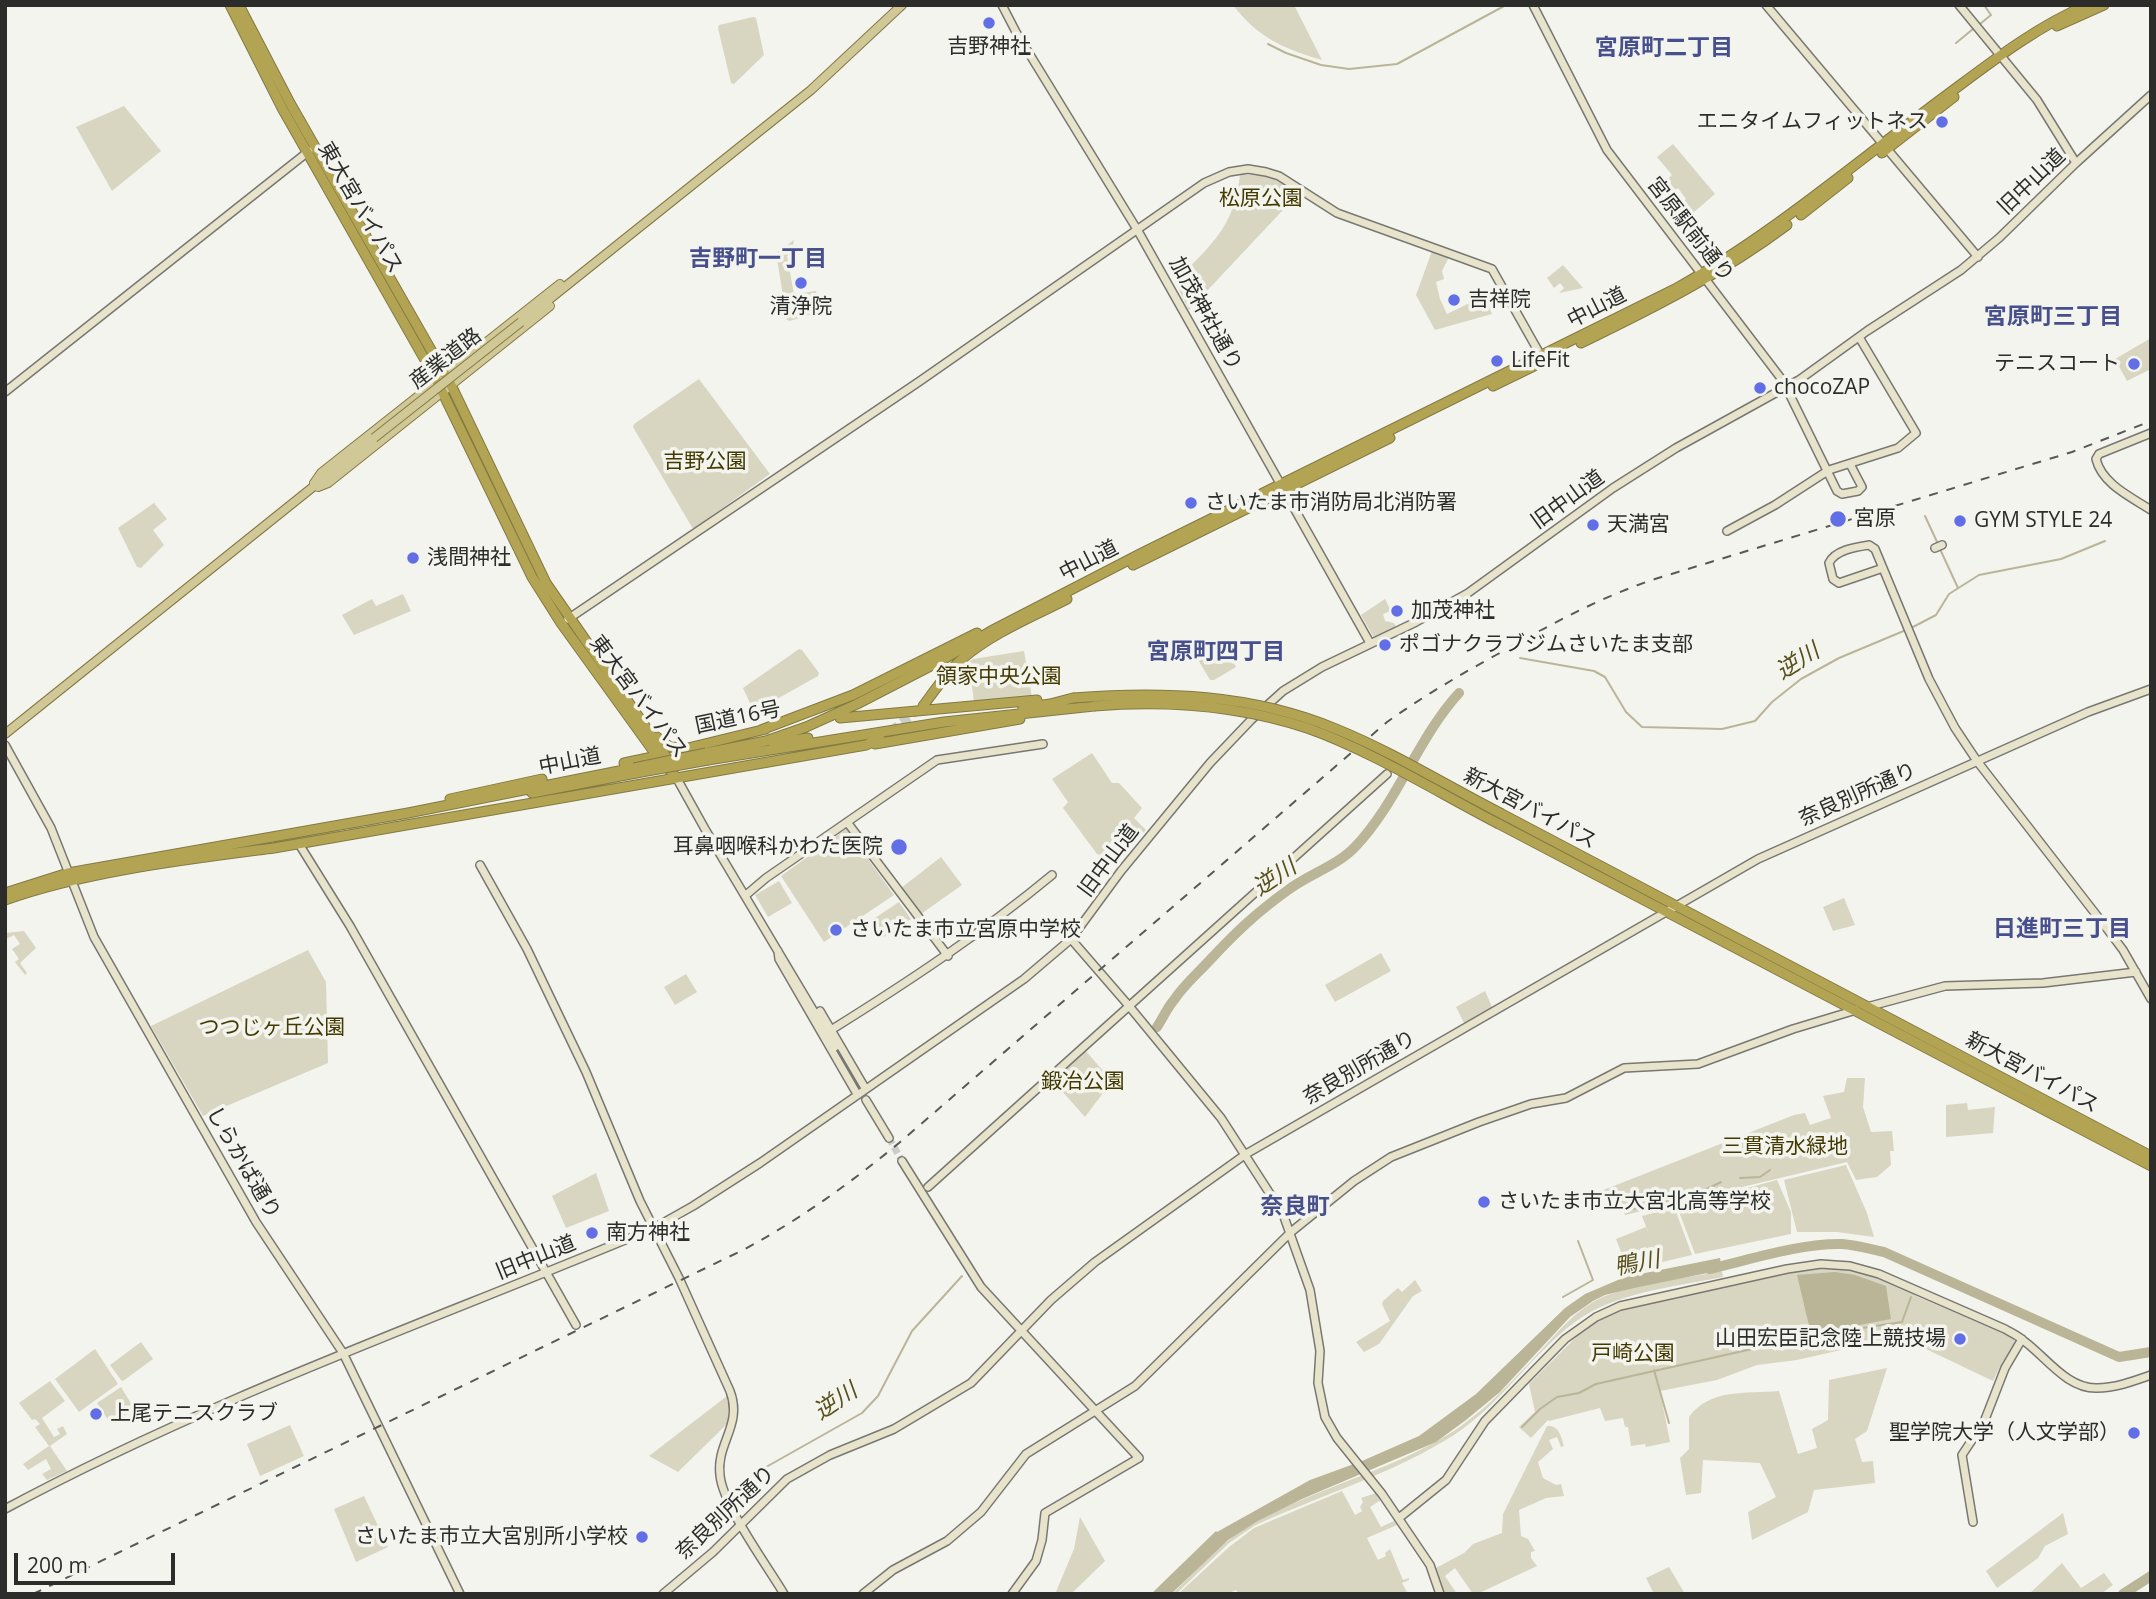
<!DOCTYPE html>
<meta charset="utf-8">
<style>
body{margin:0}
#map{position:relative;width:2156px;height:1599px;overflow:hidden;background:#f4f4ef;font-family:"Open Sans",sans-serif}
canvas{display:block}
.frame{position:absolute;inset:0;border:7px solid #2c2c2b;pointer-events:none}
.scale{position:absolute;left:14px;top:1553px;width:161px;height:32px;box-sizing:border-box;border:4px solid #2c2c2b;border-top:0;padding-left:9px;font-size:21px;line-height:24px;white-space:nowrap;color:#2c2c2b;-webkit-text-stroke:5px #f4f4ef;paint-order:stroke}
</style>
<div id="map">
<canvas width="2156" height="1599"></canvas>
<div class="frame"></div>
<div class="scale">200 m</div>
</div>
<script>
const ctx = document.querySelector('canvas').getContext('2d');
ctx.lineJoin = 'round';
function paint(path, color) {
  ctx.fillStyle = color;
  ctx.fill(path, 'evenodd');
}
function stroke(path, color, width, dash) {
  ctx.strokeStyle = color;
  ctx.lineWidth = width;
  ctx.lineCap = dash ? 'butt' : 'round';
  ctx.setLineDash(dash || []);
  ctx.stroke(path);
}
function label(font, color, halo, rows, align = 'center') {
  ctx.font = font + ' "Open Sans","Noto Sans JP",sans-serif';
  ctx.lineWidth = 7;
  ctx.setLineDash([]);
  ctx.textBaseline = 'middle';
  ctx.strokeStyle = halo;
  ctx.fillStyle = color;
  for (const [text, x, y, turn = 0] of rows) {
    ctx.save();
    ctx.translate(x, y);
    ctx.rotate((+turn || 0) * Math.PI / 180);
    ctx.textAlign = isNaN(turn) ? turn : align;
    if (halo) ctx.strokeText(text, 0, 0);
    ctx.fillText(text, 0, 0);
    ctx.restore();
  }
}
paint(new Path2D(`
 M1233 5H1294L1322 60C1284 49 1257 37 1233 5Z
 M753 17 756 18 764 55 734 84 731 83 718 28 719 25Z
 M124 106 161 151 112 191 76 127Z
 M1673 144 1715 194 1687 218 1678 206 1686 199 1678 188 1670 193 1663 183 1672 175 1657 157Z
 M1240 174C1266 175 1278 179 1298 194L1189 310 1175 282C1209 246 1235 228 1240 174Z
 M794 240 792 254 787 256 794 294 816 291 817 296 828 295 825 310 790 321 787 320 776 253Z
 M1432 251 1449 257 1442 271 1444 279 1436 282 1440 299 1447 314 1484 296 1492 314 1435 330 1416 295Z
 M1563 265 1583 288 1559 293 1564 288 1560 283 1554 288 1547 278Z
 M2151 338V369L2127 381 2115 359Z
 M699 379 770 474 693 529 633 427 634 424Z
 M154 503 167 519 153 530 164 545 141 568 137 567 118 528Z
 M403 594 411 611 354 635 342 615 372 599 376 606Z
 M1385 599 1391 611 1383 614 1385 621 1394 623 1396 627 1374 638 1361 615Z
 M1220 640 1236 667 1214 680H1210L1194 653Z
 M799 649 802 650 819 673 818 676 754 712 743 688Z
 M1024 651 1032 697 974 702 969 662 973 659Z
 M1092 753 1112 783H1119L1142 808 1134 818 1146 830 1123 852 1109 858 1097 854 1063 808 1068 802 1052 779Z
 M846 829 894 895 824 942 781 876Z
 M941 857 962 885 921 914 901 888Z
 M779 881 792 903 768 917 755 895Z
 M1844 898 1855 925 1833 931 1823 907Z
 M899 902 911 919 884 937 872 920Z
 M24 931 36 948 20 963 27 973 25 975 15 962 19 959 12 949 20 944 14 935 6 939 5 938 6 933Z
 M308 950 326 982 328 1063 203 1116 151 1026Z
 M1381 953 1391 971 1335 1002 1325 985Z
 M686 974 697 992 675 1005 664 987Z
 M1485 991 1493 1009 1465 1025 1456 1007Z
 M1084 1049 1112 1081 1085 1117 1052 1080Z
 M1847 1078H1865L1863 1107 1871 1132 1892 1131 1894 1151H1890L1891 1165 1877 1177 1856 1180 1847 1162 1625 1215 1622 1207 1609 1210 1601 1191 1794 1115 1805 1113 1810 1125 1831 1118 1823 1096 1844 1092Z
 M1967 1103 1968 1110 1995 1107 1993 1133 1946 1137V1105Z
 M1846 1165 1867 1213 1874 1237 1837 1232H1797L1784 1180Z
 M596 1173 609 1211 566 1228 552 1196Z
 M1777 1180 1791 1212V1234L1695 1254 1678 1209 1679 1206Z
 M1672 1208 1675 1209 1692 1255 1628 1270 1616 1239 1646 1227 1649 1234 1642 1216Z
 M1827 1266C1852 1270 1900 1278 1916 1296L2014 1338 2015 1344 2003 1361 1993 1381 1907 1340 1872 1343 1797 1360 1757 1365 1717 1380 1660 1391 1670 1442 1646 1447 1645 1444 1631 1446 1628 1427H1625L1623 1418 1605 1421 1600 1408 1549 1421 1548 1420 1531 1438 1519 1427 1535 1412 1529 1384C1548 1364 1569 1345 1588 1325 1596 1317 1611 1313 1622 1308L1783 1272Z
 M1722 1271 1723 1277C1674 1287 1616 1292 1575 1322 1531 1355 1501 1404 1454 1435 1393 1474 1320 1495 1254 1526L1229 1543 1176 1594H1172C1192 1575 1211 1552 1234 1536 1295 1494 1371 1478 1435 1442 1472 1423 1504 1390 1532 1360 1552 1339 1568 1317 1593 1302 1621 1285 1688 1278 1722 1271Z
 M1415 1280 1422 1291 1413 1296 1379 1344 1364 1352 1356 1342 1390 1321 1382 1304 1383 1301 1398 1288 1402 1292Z
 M141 1342 153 1359 123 1381 121 1380 110 1365Z
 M95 1349 118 1384 79 1412 55 1379Z
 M1887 1368 1867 1431 1855 1439 1862 1462 1873 1461 1875 1483 1814 1490 1808 1512 1752 1540 1748 1512 1776 1497 1760 1463 1703 1460 1701 1493 1686 1495 1680 1458 1689 1449V1417C1710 1388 1746 1394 1779 1391L1798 1454 1817 1448 1812 1429 1828 1420 1829 1380Z
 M50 1381 65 1401 42 1418 54 1437 60 1434 57 1429 63 1426 67 1434 50 1446 67 1471 47 1480 42 1474 51 1469 46 1459 28 1470 23 1464 49 1446 35 1427 40 1424 35 1419 32 1420 19 1403Z
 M121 1387 135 1410 110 1423 97 1403Z
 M727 1396 730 1412 727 1424 678 1472 649 1456Z
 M290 1425 304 1456 260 1476 247 1444Z
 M1547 1426C1559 1425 1561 1436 1564 1446L1561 1447 1557 1437 1549 1440 1553 1449 1538 1462 1543 1478 1556 1485 1561 1484 1564 1496 1546 1498 1519 1510 1521 1536 1528 1539 1535 1551 1531 1552V1558L1537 1566 1477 1594H1473L1455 1568 1445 1576 1457 1594H1444L1436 1568 1464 1553 1473 1544 1502 1533 1503 1514Z
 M1342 1491 1355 1515 1362 1511 1360 1507 1363 1502 1361 1498 1376 1493 1381 1500 1370 1507 1381 1527 1394 1521 1397 1525 1367 1538 1378 1560 1386 1556 1385 1553 1390 1549 1403 1580 1409 1578V1580L1402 1583 1408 1594H1239L1236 1590 1226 1594H1178L1229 1547 1254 1528Z
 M364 1496 388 1547 356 1562 334 1509Z
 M2063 1513 2068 1534 2045 1546 2038 1558 1997 1588 1986 1571Z
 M1080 1517 1105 1561 1071 1594H1055L1074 1549Z
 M2062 1563 2081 1588 2104 1573 2113 1585 2101 1594H2029Z
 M1669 1567 1685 1594H1654L1646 1578Z`), '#d8d5c0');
paint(new Path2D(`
 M1720 1258 1722 1270 1634 1288 1605 1295 1593 1301 1570 1317 1500 1392 1466 1420 1436 1442 1302 1499 1258 1521 1228 1540 1171 1594H1151L1216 1531 1217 1532 1310 1480 1362 1461 1419 1436 1476 1394 1565 1308 1585 1294 1625 1277Z
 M1835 1272 1855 1275 1886 1286 1891 1319 1811 1334 1797 1275Z`), '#bab597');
stroke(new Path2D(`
 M1980 24 1991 15 1984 5
 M1956 43 1973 29
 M1268 44 1286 53 1321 65 1349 69 1397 64 1506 5
 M1925 516 1938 544
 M1940 549 1958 588
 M1911 628 1936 615 1949 594 1979 575 2061 559 2105 541
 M1520 658 1594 671 1605 677 1626 712 1642 727 1722 729 1755 721 1772 702 1801 679 1839 658 1906 630
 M1740 1178 1760 1177 1770 1170
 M1607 1207 1615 1205 1628 1209 1642 1208 1703 1191 1721 1182
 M1563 1297 1593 1280 1578 1241
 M1654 1370 1669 1423
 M1522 1427 1540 1409 1557 1397 1579 1393 1596 1384 1810 1336 1902 1322 1911 1297
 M731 1502 746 1480 759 1471 862 1413 878 1396 912 1331 962 1276
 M708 1536 728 1506`), '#bab597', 2);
stroke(new Path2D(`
 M1157 1027C1163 1018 1167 1008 1174 1000 1184 985 1197 974 1209 961 1236 932 1256 913 1288 890 1309 874 1337 866 1355 847 1398 802 1417 739 1459 693
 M1709 1269C1749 1260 1801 1243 1842 1244 1856 1245 1870 1249 1884 1252L2119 1357 2151 1352
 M2123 1594 2151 1576`), '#bab597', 10);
stroke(new Path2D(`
 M835 1047 866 1100
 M889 1138 902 1161`), '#ccccc8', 7, [7, 3.5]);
stroke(new Path2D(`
 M891 731 919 709`), '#ccccc8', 9, [9, 4.5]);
const secondary = new Path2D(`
 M1002 5 1016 32 1138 231 1370 643
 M1533 5 1607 150 1783 381 1837 491 1842 494 1858 491 1862 487 1850 464
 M1766 5 1978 257
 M1959 5 2037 100 2076 163
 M5 392 309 151
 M2151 433 2099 454 2096 459C2102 484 2131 497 2151 510
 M1727 531 1775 505 1829 470 1898 448 1916 433 1859 337
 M1935 548 1942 545
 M1883 568 1839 583 1833 579 1829 563C1835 550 1856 547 1869 545L1875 549 1929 679 1955 728 1977 761 2108 930 2123 950 2151 999
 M568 619 920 381 1204 183 1229 172 1248 169 1266 172 1279 176 1337 213 1492 269 1541 356
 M5 745 51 828 94 937 256 1222 343 1353 460 1594
 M676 777 705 829 835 1047
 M847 822 948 956
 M299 844 350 926 576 1325
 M480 865 527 949 586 1072 640 1201 679 1278 730 1391C743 1425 716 1443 720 1475 722 1504 768 1567 784 1594
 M746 895 766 878 937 760 1043 744
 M1071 939 1129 1006 1221 1118 1283 1214 1310 1290 1320 1351 1318 1383 1325 1417 1337 1438 1382 1494 1430 1565 1440 1594
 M778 951 779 959 857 1094
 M1867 1007 1945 986 2043 983 2136 972
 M820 1011 865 1088
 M831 1030C908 982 982 933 1052 875
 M866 1100 889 1138
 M902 1161 981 1287 1139 1458 1045 1513 1042 1540 1036 1561 1012 1594
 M928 1187 1387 774
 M5 1509C213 1397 437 1319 654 1228L693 1206 760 1163 1024 979 1071 939 1121 871 1210 763 1251 720 1283 691 1322 667 1416 622 1468 593 1613 488 1676 448 1799 380 1867 331 1961 270 1999 238 2076 163 2151 95
 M1399 1518 1446 1480 1485 1421 1565 1339 1596 1317 1620 1306 1787 1269 1821 1264 1835 1265 1850 1266 1879 1274 2005 1329C2012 1333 2019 1336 2024 1341 2046 1357 2067 1389 2097 1388 2115 1388 2134 1381 2151 1375
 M1973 1522 1962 1455 1984 1422 2005 1368 2022 1339
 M663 1594 713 1552 787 1479 830 1455 894 1429 971 1383 1051 1300 1095 1262 1246 1154 1758 859 2088 712 2151 689
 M863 1594 893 1570 947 1541 981 1512 1026 1454 1135 1386 1291 1232 1354 1181 1391 1157 1479 1122 1531 1104 1566 1098 1624 1068 1698 1064 1793 1029 1856 1010`);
const primary = new Path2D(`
 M521 322 811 90 902 5
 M314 483 321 473 560 284
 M318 487 328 483 550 306
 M5 734 374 438`);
const highway = new Path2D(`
 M230 5 282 108 437 381 532 577 561 623 657 756 676 777
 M239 5 290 103 451 385 546 583 665 755 671 766
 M2057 26 2104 5
 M1882 153 1954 97
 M1801 215 1848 178
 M1581 343C1653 308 1723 273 1787 225
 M1493 386 1534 366
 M1133 565 1390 438
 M923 706C935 690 947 672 962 659 992 633 1032 617 1067 599
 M1023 708 1050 704 1073 698
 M840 718 1037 700
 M761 730 853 695 977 633
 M657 737 670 747 688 748 766 729
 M773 743 808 738
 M875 744 1020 719
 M706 753 766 741 806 727 857 704 944 659 991 631 1140 554 1675 289C1772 235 1855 163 1944 97 1990 63 2034 28 2087 5
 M708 760 944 722 1094 706
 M624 763 662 755
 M532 793 636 773
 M450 799 542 779
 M1502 814 2151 1156
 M1499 824 2151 1166
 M5 893 68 873 408 813 634 768
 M5 900C86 871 189 859 274 848L866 745 880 739`);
stroke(secondary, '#787773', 10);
stroke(primary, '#837a44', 10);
stroke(highway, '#837a44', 11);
stroke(secondary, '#e8e4cb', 7);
stroke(primary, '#d1c897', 8);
stroke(highway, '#b2a452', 9);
stroke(new Path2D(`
 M33 1594 745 1249C802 1218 849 1184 899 1143L1387 722C1422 697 1458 676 1496 655 1548 626 1598 598 1655 579L2072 452 2151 421`), '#585856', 2, [9, 9]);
const primaryBridge = new Path2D(`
 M374 438 521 322`);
const highwayBridge = new Path2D(`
 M1073 698C1163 691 1252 694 1336 729 1393 752 1447 786 1502 814
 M1094 706C1167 700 1237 705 1307 728 1370 750 1439 793 1499 824
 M634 768 706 753
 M636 773 708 760`);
stroke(primaryBridge, '#837a44', 10, []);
stroke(highwayBridge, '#837a44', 11, []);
stroke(primaryBridge, '#d1c897', 8);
stroke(highwayBridge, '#b2a452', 9);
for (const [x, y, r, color] of [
 [989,23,7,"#616ee6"],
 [1942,122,7,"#616ee6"],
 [801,283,7,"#616ee6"],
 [1454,300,7,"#616ee6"],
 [1497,361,7,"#616ee6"],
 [2134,364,7,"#616ee6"],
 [1760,388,7,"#616ee6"],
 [1191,503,7,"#616ee6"],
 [1838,519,9,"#616ee6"],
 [1960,521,7,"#616ee6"],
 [1593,525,7,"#616ee6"],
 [413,558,7,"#616ee6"],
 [1397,611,7,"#616ee6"],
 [1385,645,7,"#616ee6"],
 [899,847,9,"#616ee6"],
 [836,930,7,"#616ee6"],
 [1484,1202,7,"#616ee6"],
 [592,1233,7,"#616ee6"],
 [1960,1339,7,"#616ee6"],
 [96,1414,7,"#616ee6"],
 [2134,1433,7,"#616ee6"],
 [642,1537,7,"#616ee6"]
]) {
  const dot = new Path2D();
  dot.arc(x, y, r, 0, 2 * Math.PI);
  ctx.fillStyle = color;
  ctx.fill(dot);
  stroke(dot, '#f4f4ef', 2.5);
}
label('21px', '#2c2c2b', '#f4f4ef', [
 ["吉野神社",989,47,"center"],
 ["エニタイムフィットネス",1928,122,"right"],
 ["吉祥院",1468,300],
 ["清浄院",801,307,"center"],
 ["LifeFit",1511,361],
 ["テニスコート",2120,364,"right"],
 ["chocoZAP",1774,388],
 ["さいたま市消防局北消防署",1205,503],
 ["宮原",1854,519],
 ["GYM STYLE 24",1974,521],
 ["天満宮",1607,525],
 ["浅間神社",427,558],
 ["加茂神社",1411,611],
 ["ポゴナクラブジムさいたま支部",1399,645],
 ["耳鼻咽喉科かわた医院",883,847,"right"],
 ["さいたま市立宮原中学校",850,930],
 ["さいたま市立大宮北高等学校",1498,1202],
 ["南方神社",606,1233],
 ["山田宏臣記念陸上競技場",1946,1339,"right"],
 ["上尾テニスクラブ",110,1414],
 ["聖学院大学（人文学部）",2120,1433,"right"],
 ["さいたま市立大宮別所小学校",628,1537,"right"]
], 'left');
label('21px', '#2c2c2b', '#f4f4ef', [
 ["旧中山道",2032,182,-44],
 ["東大宮バイパス",360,208,60],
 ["宮原駅前通り",1690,230,52],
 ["中山道",1597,308,-27],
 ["加茂神社通り",1205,314,61],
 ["産業道路",446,359,-38],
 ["旧中山道",1568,500,-36],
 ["中山道",1089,561,-27],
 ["東大宮バイパス",638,697,53],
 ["国道16号",738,718,-12],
 ["中山道",570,762,-11],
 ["奈良別所通り",1858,795,-24],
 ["新大宮バイパス",1530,809,28],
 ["旧中山道",1109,861,-53],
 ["奈良別所通り",1360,1068,-30],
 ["新大宮バイパス",2032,1073,28],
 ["しらかば通り",243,1163,60],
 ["旧中山道",536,1258,-22],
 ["奈良別所通り",726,1513,-43]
]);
label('21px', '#423a00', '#f4f4ef', [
 ["松原公園",1261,199],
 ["吉野公園",705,462],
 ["領家中央公園",999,677],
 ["つつじヶ丘公園",272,1028],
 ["鍛冶公園",1083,1082],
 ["三貫清水緑地",1785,1147],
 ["戸崎公園",1633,1354]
]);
label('bold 23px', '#47508d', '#f4f4ef', [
 ["宮原町二丁目",1664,48],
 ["吉野町一丁目",758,259],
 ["宮原町三丁目",2053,317],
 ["宮原町四丁目",1216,652],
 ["日進町三丁目",2062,929],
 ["奈良町",1295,1207]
]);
label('italic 23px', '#59501c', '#f4f4ef', [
 ["逆川",1798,662,-32],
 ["逆川",1275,878,-34],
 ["鴨川",1637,1264,-11],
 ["逆川",836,1402,-34]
]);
</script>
